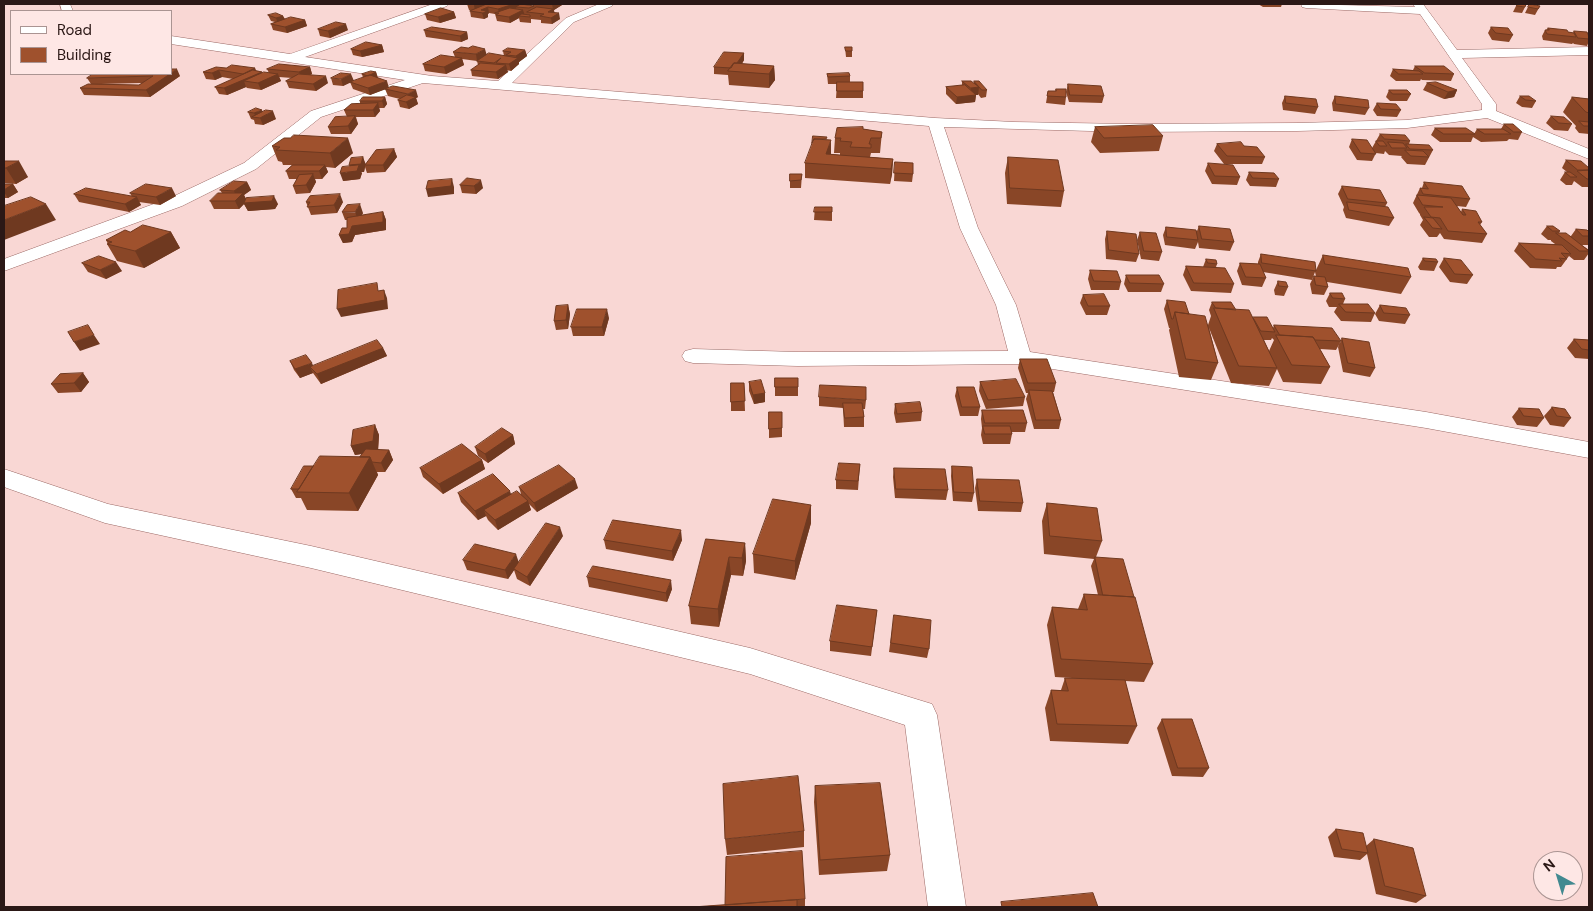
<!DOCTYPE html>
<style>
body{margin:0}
#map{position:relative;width:1593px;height:911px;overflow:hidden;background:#f9d7d4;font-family:"DM Sans",sans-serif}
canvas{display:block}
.frame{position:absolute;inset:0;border:5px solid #2b1816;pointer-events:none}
.legend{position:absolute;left:10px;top:10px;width:162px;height:65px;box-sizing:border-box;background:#fee7e5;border:1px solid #aa9492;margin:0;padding:6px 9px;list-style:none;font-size:15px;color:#2b1816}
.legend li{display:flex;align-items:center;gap:10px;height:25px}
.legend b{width:25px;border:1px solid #aa9492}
.north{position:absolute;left:1533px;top:851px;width:50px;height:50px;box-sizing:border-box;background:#fee7e5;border:1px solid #aa9492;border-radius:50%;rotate:321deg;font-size:14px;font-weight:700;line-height:20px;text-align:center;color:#2b1816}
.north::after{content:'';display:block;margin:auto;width:18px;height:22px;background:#428990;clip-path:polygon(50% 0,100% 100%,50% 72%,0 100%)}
</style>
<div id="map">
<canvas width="1593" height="911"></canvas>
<div class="frame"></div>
<ul class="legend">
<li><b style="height:6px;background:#fff"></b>Road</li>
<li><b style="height:14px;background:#9f512d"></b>Building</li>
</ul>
<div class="north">N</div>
</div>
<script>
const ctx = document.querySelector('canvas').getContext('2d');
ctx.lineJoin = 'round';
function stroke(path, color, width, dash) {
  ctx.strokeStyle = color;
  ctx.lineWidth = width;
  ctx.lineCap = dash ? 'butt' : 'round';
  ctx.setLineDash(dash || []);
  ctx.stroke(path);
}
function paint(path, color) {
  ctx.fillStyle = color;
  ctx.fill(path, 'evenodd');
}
const street = new Path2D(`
 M60 4H70L73 11H62Z
 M433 4H449L447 6 305 57 432 76 498 81 566 18 599 4H613L612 6 574 22 512 83 935 118 1014 122 1128 124 1297 123 1407 120 1482 110V104L1420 14 1306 8 1302 7 1301 4 1415 7 1413 4H1423L1457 50 1589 47V55L1462 58 1496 104V111L1589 149V159L1487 118 1407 128 1297 131 1128 132 944 127 978 228 1016 305 1030 352 1426 412 1589 442V458L1426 428 1021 364 798 366 693 363 685 361 682 356 685 351 693 349 798 352 1008 351 996 305 960 228 929 126 423 83 321 117 256 169 182 206 4 271V259L170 198 244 163 311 111 405 80 171 44V36L290 54Z
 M4 469 108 504 311 546 750 648 932 704 937 715 966 907H928L905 725 750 674 311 568 105 523 4 487Z`);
stroke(street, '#9b6965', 1);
paint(street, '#fff');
paint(new Path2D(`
 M467 4H524V5L533 6V4H562V5L554 10V13L560 19 552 24 541 23V20L531 19V23L520 22 519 18 510 23 497 21 495 14 489 13 488 14V17L484 19 471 17 470 11 471 10H469Z
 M1258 4H1282L1281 7H1263Z
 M1517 4 1525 7 1522 13 1513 12Z
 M1540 6 1535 15 1525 13 1528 7Z
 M454 12 456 18 440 23 427 20 425 14Z
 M268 15 283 16 285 19 305 20 307 26 287 33 273 30 271 24 275 22 271 21Z
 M1491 27 1513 35 1509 42 1492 40 1488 33Z
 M1548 28 1573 33 1574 31 1589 37V41L1587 46 1574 44 1573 43 1572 44 1543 40 1542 36 1545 30H1546Z
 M318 29 348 30 330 38 320 36Z
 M424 30 467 32 468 39 461 42 426 37Z
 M382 45 384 52 362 57 353 55 351 49Z
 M845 47 852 51V57H846Z
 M525 50 527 56 519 62V64L511 71 507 70 508 72 498 79 472 76 471 70 478 65 477 61 462 59 464 65 446 74 425 71 423 64 455 57 453 52 504 56 503 51Z
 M744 53V60L742 64 774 66 775 80 769 88 729 85 728 75 714 74V67Z
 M1415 66 1454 74 1451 81 1422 80 1421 79 1420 81H1396L1390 76 1393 69 1413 70Z
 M310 67 312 74 310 75 328 83 316 91 289 88 286 81 292 78 279 77 281 81 261 90 247 88 246 87 227 95 219 94 215 87 233 79 222 77 215 80 206 79 203 72 226 68H255L256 71 262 72V73H269L267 69Z
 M376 72 378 78 389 88 418 97 416 98 418 104 409 109 400 107 398 100 400 99 388 96 385 89 370 95 353 89 350 82 343 86 333 85 331 78 354 81 351 82 363 78 362 74Z
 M171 74 180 76 150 97 84 95 80 88 91 84 87 78ZM142 83 139 85 101 84Z
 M827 74 850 76V82L863 91V98H836L837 84H828Z
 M962 81 974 83V81L987 90 986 97 981 98 978 94V95H976L975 102 956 104 946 94V87L962 85Z
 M1427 83 1457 90 1454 97 1444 99 1423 90Z
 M1068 84 1104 96 1102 103 1069 102 1066 92Z
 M1056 89 1066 97 1065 105 1046 103 1048 91H1055Z
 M1389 90 1411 94 1407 101H1390L1386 97Z
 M1285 96 1318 107 1315 114 1283 110 1282 103Z
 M1335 96 1369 108 1365 115 1333 111 1332 103Z
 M1520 96 1536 101 1532 108 1522 107 1516 103Z
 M385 97 387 104 384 108H379L380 111 375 117H356L358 124 351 134H331L328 127 347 117 344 110 360 104V101Z
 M1572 97 1589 99V134L1579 133 1575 128 1576 126 1563 112Z
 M1377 103 1401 110 1397 117 1377 116 1373 110Z
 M248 112H263L276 119 263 125 255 124 254 120 251 119Z
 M1551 116 1572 124 1568 131 1554 130 1546 123Z
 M1504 124 1522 132 1518 140 1509 139 1507 141 1481 142 1473 137 1471 142H1440L1431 135 1435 128 1474 134 1477 129H1501Z
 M1095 127 1163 136 1159 151 1100 153 1091 142Z
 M863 129 882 132 880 153H871L870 157 893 159 892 174 890 184 805 178V163L827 139 831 154 840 155V153H834L835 138Z
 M1380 134 1410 141 1409 144 1433 150 1425 165 1407 164 1401 157 1402 156 1389 155 1385 151 1384 154 1376 153 1372 161 1357 160 1349 147 1352 139 1372 148Z
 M1217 144 1244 146 1265 157 1262 164H1224L1214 151Z
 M272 146 353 153 335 168 326 167 328 172 322 179H315L316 182 310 193 296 194 293 186 297 179H289L286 171 292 165H283L282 162 278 161Z
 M394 149 397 157 385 172 367 173 365 167 364 172H361L362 173 360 179 343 181 350 166 363 157 365 164Z
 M1008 157 1064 191 1061 207 1007 204 1005 173Z
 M1566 160 1589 168V187H1582L1574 181 1572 185H1566L1560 180 1565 172H1567L1562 168Z
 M4 161 28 177 16 184 4 183Z
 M895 162 913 174 912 182 894 181Z
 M1208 163 1240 177 1237 185 1212 184 1205 171Z
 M1249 172 1279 179 1276 187 1250 186 1246 180Z
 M802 174 801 188H790V181Z
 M467 178 483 188 476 194 462 193 460 185Z
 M247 182 251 190 244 195 246 199 278 204 275 209 248 211 244 204 239 209H214L210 201 222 193 220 190Z
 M1424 182 1470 199 1466 207 1457 206 1461 212 1462 209 1482 222 1480 225 1487 234 1482 243 1444 239 1440 233 1437 237H1429L1420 225 1423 220 1420 215V214L1419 213 1413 203 1420 188H1422Z
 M4 184H13L18 192 8 198H4Z
 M1342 186 1387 203 1385 207 1394 218 1389 226 1346 218 1343 210 1344 207 1338 194Z
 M130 193 176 196 160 205 139 202 141 205 129 212 79 202 74 194 132 197Z
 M306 202H343L337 213 311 215Z
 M815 207H832V221L814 220Z
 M342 212 363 213 362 215 383 212 386 220V230L355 235 352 242 343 243 339 235 347 228V220H345Z
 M1199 226 1234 242 1230 251 1199 248 1198 242 1195 249 1165 245 1163 235 1166 227 1197 231Z
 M1547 226 1560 231 1559 233 1571 236 1576 229 1589 232V245H1582L1589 250V253L1584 260H1574L1569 256 1561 267H1557L1556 269 1530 268 1514 251 1519 243 1555 244 1551 241V240H1548L1541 234Z
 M1107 231 1139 254 1136 262 1106 259 1105 239Z
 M130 232H171L180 248 144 268 117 261 107 244H108L106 240Z
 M1140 232 1162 252 1159 261 1141 259 1137 240Z
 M1261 254 1316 270 1323 255 1411 277 1401 294 1327 282 1328 287 1324 295 1312 294 1310 284 1314 276H1316L1315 272 1312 280 1263 272 1266 278 1262 287 1242 285 1237 271 1240 263 1258 264V262Z
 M1423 258 1438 262 1434 271 1420 270 1418 267Z
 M1444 258 1473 275 1467 284 1450 282 1439 267Z
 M1206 259 1217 264 1216 267 1234 284 1231 293 1191 291 1183 275 1186 266 1203 267Z
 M82 263 122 271 106 279 88 272Z
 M1090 270 1121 282 1119 290H1091L1088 279Z
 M1126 275 1164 284 1161 292H1128L1124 284Z
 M1278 281 1288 287 1284 296 1275 295 1274 290Z
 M1330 293 1345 299 1343 304 1375 313 1371 322 1341 321 1334 312 1337 307H1329L1326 301Z
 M1083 295 1110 306 1107 315H1086L1080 303Z
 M1167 300 1208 325 1211 316 1209 310 1212 302 1236 310 1273 328 1274 325 1341 341 1336 350 1320 349 1330 367 1321 384 1283 382 1277 369 1269 386 1231 383 1209 328 1218 363 1211 380 1179 377 1169 330 1170 328H1169L1164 309ZM1272 338 1274 340 1269 351 1264 340H1271Z
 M568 305 570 314 568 329 556 330 554 321Z
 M1380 305 1410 315 1405 324 1379 321 1375 314Z
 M609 318 604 336H573L571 327Z
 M1342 338 1375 368 1370 377 1343 372 1338 347Z
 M1574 339 1589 340V359L1575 358 1567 348Z
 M383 348 387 356 321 384 313 373 300 378 294 370 290 361 313 366Z
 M1020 359 1056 383 1054 392H1053L1061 420 1059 429H1034L1026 399 1028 393H1026L1018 368Z
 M83 373 89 382 81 392 58 393 51 384Z
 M798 378V396H775V387Z
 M749 382 765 393V402L754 404 749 391Z
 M980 382 1025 397 1023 406 986 409 979 391Z
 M744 383 745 411H731V402Z
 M957 387 980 407 978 416H960L955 396Z
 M819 397 866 400 865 409H863L864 417V427H844L843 408 819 406Z
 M895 404 922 412 921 421 896 423 894 413Z
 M1552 407 1571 418 1564 427 1550 425 1544 416Z
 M1519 408 1544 418 1537 427 1517 425 1512 417Z
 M982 410 1027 423 1025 432H1012V434L1010 444H983L981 435 982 428 981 419Z
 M782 412V437L769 438V429Z
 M375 425 379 435 378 450H389L393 460 385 472H377L378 475 358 511 307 510 301 498H296L291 489 313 466 360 457 362 454 355 455 351 446Z
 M513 435 515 444 488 463 478 456 475 447Z
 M482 460 485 469 443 494 423 477 420 468Z
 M860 464 858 490 836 489V480Z
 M952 466 974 493 972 502 953 501 951 476Z
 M894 468 948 490 946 500 895 498 893 477Z
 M977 479 1023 503 1021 512 978 511 975 488Z
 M519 487 578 488 537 512 529 504 531 510 498 530 488 520 486 516 478 520 461 502 458 493 521 494Z
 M1047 503 1102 541 1096 557 1153 664 1144 682 1125 681 1137 726 1128 744 1050 741 1045 708 1051 690H1061L1065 678 1089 679 1055 677 1047 625 1052 607 1078 609 1084 594 1098 595 1091 566 1094 559 1044 554 1042 521Z
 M811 505V523L795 580 754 573 753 554Z
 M563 536 530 586 517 579 514 570 508 579 467 570 463 560 518 563Z
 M706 539 745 543 746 561 743 576 731 575 719 627 691 624 689 606Z
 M604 540H682L673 561 606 549Z
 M587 577 672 589 667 602 589 587Z
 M877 610 871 656 830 651V641Z
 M894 615 929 649 927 658 889 652Z
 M1162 719 1209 768 1203 777 1172 776 1157 728Z
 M815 786 890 855 887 871 819 875 814 802Z
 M1336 829 1366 846 1374 839 1426 896 1416 903 1376 894 1367 854 1360 860 1334 857 1328 837Z
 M804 831V847L727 855 725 839Z
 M805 899V907H693Z`), '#894627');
paint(new Path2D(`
 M477 4H489L475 11 474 5Z
 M514 4H524L525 7H516V9L499 13 498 9Z
 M552 4H562V5L554 10 555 15 549 18 548 12 553 9Z
 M488 7 489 13 488 14V17L484 19 481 10Z
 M523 10 525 16H519V18L510 23 509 17Z
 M454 12 456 18 440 23 438 17Z
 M559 13 560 19 552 24 551 18Z
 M283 16 286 22 278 24 276 18Z
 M305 20 307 26 287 33 285 27Z
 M346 24 348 30 330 38 328 31Z
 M467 32 468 39 461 42 460 36Z
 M382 45 384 52 362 57 360 51Z
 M485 49 487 56 477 61 476 54Z
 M525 50 527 56 519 62V64L511 71 509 64 516 59V56Z
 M744 53V60L736 72 734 68Z
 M462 58 464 65 446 74 444 67Z
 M506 65 508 72 498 79 496 72Z
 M774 66 775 80 769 88V74Z
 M310 67 312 74 302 79 299 72Z
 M255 68 257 74 262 72 265 79 244 81 246 87 227 95 224 88 245 79 243 74Z
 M177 69 180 76 150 97 146 90 170 74H171V73Z
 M219 70 222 77 215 80 212 73Z
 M376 72 378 79 368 76Z
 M278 74 281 81 261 90 258 83Z
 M351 74 354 81 343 86 341 79Z
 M326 76 328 83 316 91 313 84Z
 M387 81 389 88 370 95 368 88Z
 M979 87 978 95H970L971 88Z
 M416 90 418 97 416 98 418 104 409 109 406 102 410 100 408 94Z
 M1457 90 1454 97 1444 99 1448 92Z
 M976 95 975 102 956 104 957 97Z
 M385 97 387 104 384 108 382 101Z
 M378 103 380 111 375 117 373 110Z
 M262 110 264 116 273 111 276 119 263 125 260 118 256 117 254 113Z
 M355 116 358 124 351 134 348 126Z
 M348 138 353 153 335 168 330 153Z
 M831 140V155L826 154Z
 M394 149 397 157 385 172 383 165Z
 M363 157 366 165H365V167L364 172H361L362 173 360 179 343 181 340 173 352 172 349 165Z
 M893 159 892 174 890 184 891 169Z
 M19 161 28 177 16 184 6 168Z
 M325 165 328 172 322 179 319 171Z
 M313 174 316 182 310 193 306 185Z
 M452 179 454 187V194L428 197 426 189Z
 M481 180 483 188 476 194 474 186Z
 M247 182 251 190 244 195 247 201 274 196 278 204 275 209 248 211 244 204 239 209 235 201 237 199 234 191Z
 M13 184 18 192 8 198 4 192V190Z
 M172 188 176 196 160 205 156 197Z
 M340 194 343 202 337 213 334 205Z
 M137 197 141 205 129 212 125 204Z
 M46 204 56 220 4 240V220Z
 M360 204 363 213 358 220 355 212Z
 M383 212 386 220V230L355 235 352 242 343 243 339 235 352 226Z
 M171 232 180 248 144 268 135 251Z
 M116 262 122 271 106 279 100 270Z
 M384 290 387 298 388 309 341 317 337 309Z
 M568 305 570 314 568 329 566 320Z
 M607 309 609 318 604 336 602 327Z
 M94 335 100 344 80 351 74 342Z
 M383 348 387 356 321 384 317 374Z
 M312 363 316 372 310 367 313 373 300 378 295 369Z
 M83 373 89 382 81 392 74 383Z
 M765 393V402L754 404 753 395Z
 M375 425 379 435 378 451 355 455 351 446Z
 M513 435 515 444 488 463 485 454Z
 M389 450 393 460 385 472 381 463Z
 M370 457 378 475 358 511 349 493Z
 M482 460 485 469 443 494 439 484Z
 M575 479 578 488 537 512 534 503Z
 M510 491 513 500 484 510 486 516 478 520 475 511Z
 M528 501 531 510 498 530 495 520Z
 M811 505V523L795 580V561Z
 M560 527 563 536 530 586 527 577Z
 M681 530 682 540 673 561 672 551Z
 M745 543 746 561 743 576 742 558Z
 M516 554 519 563 508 579 505 570Z
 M729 557 731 575 719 627 718 609Z
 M671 580 672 589 667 602 666 593Z`), '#6f3920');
const building = new Path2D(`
 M487 4H501H500H514L498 9 488 7 481 10 487 11 483 13 470 11Z
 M521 4 534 6 529 8 516 7Z
 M1517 4H1526L1525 7 1517 6Z
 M1530 4 1540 6 1538 9 1528 7Z
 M537 7 553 9 548 12 559 13 551 18 540 16 544 14 527 12Z
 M441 8 454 12 438 17 425 14Z
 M510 8 523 10 509 17 496 15 499 13H495Z
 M276 13 283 16 276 18 268 15Z
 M522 14 530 15V17L519 16Z
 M291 17 305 20 285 27 271 24Z
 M336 22 346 24 328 31 318 29Z
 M432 27 467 32 460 36 424 30Z
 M1491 27 1508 28 1513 35 1496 33Z
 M1548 28 1567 30 1568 32 1574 33 1576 37 1547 34 1545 30H1549Z
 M1574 31 1587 32 1589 37V39L1578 38Z
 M366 42 382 45 360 51 351 49Z
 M473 46 485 49 476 54 453 52 461 47 468 48Z
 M845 47H852V51H846Z
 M508 48 525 50 516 56 506 55 511 52 503 51Z
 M724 52 744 53 737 63H734L731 68 714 67Z
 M489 53 518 58 509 64 496 63 501 58 494 63 477 61Z
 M441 55 462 58 444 67 423 64Z
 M481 63 506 65 496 72 471 70Z
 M734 63 774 66 769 74 728 71Z
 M279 64 310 67 299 72 267 69Z
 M232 65 255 68 243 74 219 70 212 73 203 72 216 67 226 68Z
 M1415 66H1444L1454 74 1425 73Z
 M171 69H177L171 73Z
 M1393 69 1419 71 1423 74H1399Z
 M253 70 262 72 224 88 215 87Z
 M371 71 376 72 368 76 362 74Z
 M264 72 278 74 258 83 244 81Z
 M341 73 351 74 341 79 331 78Z
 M849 73 850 76 828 77 827 74Z
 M93 74H170L146 90 80 88 88 84 139 85 153 76 87 78Z
 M299 74 326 76 313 84 286 81Z
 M370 75 387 81 368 88 350 82Z
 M962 81H971L979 87 971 88Z
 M974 81H979L987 90H982Z
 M837 82H863V91H837Z
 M1436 82 1457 90 1448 92 1427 83Z
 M1068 84 1101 86 1104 96 1070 95Z
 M965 85 976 95 957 97 946 87Z
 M393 86 416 90 408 94 385 89Z
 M1056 89H1066V97L1047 96 1048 91H1056Z
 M1389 90H1407L1411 94H1393Z
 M407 95 416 97 406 102 398 100Z
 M1285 96 1316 99 1318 107 1286 103Z
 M1335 96 1368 100 1369 108 1336 104Z
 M1520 96H1529L1536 101 1526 100Z
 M363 97H385L382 101H360Z
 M1572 97 1589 99V113L1586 112Z
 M378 103 373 110H344L351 104Z
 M1377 103 1396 104 1401 110 1381 109Z
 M256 108 262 110 254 113 248 112Z
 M266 110 273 111 260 118 252 117Z
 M355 116 348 126 328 127 335 117Z
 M1551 116 1564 117 1572 124 1559 123Z
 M1579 121 1589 122V126H1584Z
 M1504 124H1513L1522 132H1514Z
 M1153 125 1163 136 1104 138 1095 127Z
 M863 127V129L882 132 881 138H871L869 144H871V148L850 147 852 142 840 141 841 138H835L837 128Z
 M1435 128H1466L1475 134H1444Z
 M1477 129H1503L1511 134H1485Z
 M1380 134 1405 135 1410 141 1385 139Z
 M294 135 348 138 330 153 276 150 280 147 272 146 284 138H290Z
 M813 136 827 137 826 139H814L812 143Z
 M814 139 831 140 826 154 893 159 891 169 805 163Z
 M1352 139 1367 140 1376 154 1361 153Z
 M1376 141H1383L1387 146H1380Z
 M1241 142 1244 146 1257 147 1265 157 1227 156 1217 144Z
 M1388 142 1403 143 1407 148H1392Z
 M1406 144 1429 145 1433 150 1410 149Z
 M394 149 383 165H365L376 150Z
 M1405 150 1423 151 1429 157 1411 156Z
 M363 157 361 164 349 165 351 158Z
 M1008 157 1058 160 1064 191 1010 188Z
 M1566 160 1581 161 1589 168V179H1587L1577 171 1588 170H1578Z
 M4 161H19L6 168H4Z
 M895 162 913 163V174L894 173Z
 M1208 163 1233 165 1240 177 1215 176Z
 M293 165H325L319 171H286Z
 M359 165 357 171 340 173 342 167Z
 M1249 172 1274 173 1279 179 1253 178Z
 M1565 172H1570L1577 177H1571Z
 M313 174 306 185 293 186 299 175Z
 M790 174H802L801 180 790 181Z
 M467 178 481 180 474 186 460 185Z
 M452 179 451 186 426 189 428 181Z
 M234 181 247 182 234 191 220 190Z
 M1424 182 1462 186 1470 199 1423 194 1420 188 1428 189Z
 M4 184H13L4 190Z
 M146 184 172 188 156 197 130 193Z
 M1342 186 1380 190 1387 203 1348 199Z
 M86 188 137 197 125 204 74 194Z
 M218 193H243L235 201H210Z
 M340 194 334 205 307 207 310 202H306L310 196Z
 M1417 195 1451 198 1463 215H1466L1462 209 1476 211 1482 222H1478L1487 234 1448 231 1440 218 1431 217 1424 207H1443L1423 205Z
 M274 196 272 201 244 203 246 198Z
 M31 197 46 204 4 220V206Z
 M1347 202 1388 207 1394 218 1349 210Z
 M360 204 355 212H342L347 205Z
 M815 207H832V212H814Z
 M383 212V222L352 226 349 234 339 235 342 228H347V218Z
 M1424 217 1433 218 1442 229 1433 228Z
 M143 225 171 232 135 251 107 244 112 242 106 240 125 230 130 232Z
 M1199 226 1230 229 1234 242 1202 239Z
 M1547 226H1553L1560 231H1553Z
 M1166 227 1196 230 1198 240 1167 237Z
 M1576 229 1587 230 1589 232V236H1583Z
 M1107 231 1136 234 1139 254 1109 250Z
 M1140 232 1156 233 1162 252 1144 251Z
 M1556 233H1566L1589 251H1580Z
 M1519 243 1562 245 1571 254 1561 253 1567 259 1559 258 1562 261 1536 259Z
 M1261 254 1315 262 1316 271 1262 263Z
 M1323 255 1408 268 1411 277 1325 264Z
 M99 256 116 262 100 270 82 263Z
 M1423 258 1436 259 1438 262 1425 261Z
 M1444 258 1461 260 1473 275 1455 274Z
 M1206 259 1216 260 1217 264 1208 263Z
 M1240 263 1260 264 1266 278 1246 277Z
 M1186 266 1225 268 1234 284 1194 283Z
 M1090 270 1117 271 1121 282 1094 281Z
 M1126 275H1159L1164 284 1130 283Z
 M1314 276 1325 277 1328 287 1316 285Z
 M1278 281 1286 282 1288 287 1279 286Z
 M377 283 378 291 384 290 385 300 337 309 338 290Z
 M1330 293H1342L1345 299 1333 298Z
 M1104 294 1110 306H1088L1083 295Z
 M1167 300 1185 302 1189 314 1175 312 1173 319H1172Z
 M1212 302H1231L1236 310 1216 308Z
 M1339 304H1368L1375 313 1346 312Z
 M568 305 566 320 554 321 556 306Z
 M1380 305 1406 308 1410 315 1384 313Z
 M1214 308 1249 310 1277 368 1239 366Z
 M577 309H607L602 327H571Z
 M1175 312 1205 316 1218 363 1186 359Z
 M1253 317H1267L1275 332 1261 331Z
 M88 325 94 335 74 342 68 332Z
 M1274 325 1332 328 1341 341 1315 340 1313 337 1280 335Z
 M1276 335 1313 337 1330 367 1292 365Z
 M1342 338 1369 342 1375 368 1348 363Z
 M1574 339 1589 340V350L1582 349Z
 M377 340 383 348 317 374 310 367Z
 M306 355 312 363 295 369 290 361Z
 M1020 359H1047L1056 383H1028Z
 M83 373 74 383 51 384 60 374Z
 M775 378H798V387H775Z
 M1016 379 1025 397 988 400 980 382Z
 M761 380 765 393 753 395 749 382Z
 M731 383H744L745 401 731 402Z
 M820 385 866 387V400L819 397Z
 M957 387H974L980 407H962Z
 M1029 390 1052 391 1061 420H1036Z
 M920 402 922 412 897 414 895 404Z
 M843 403H862L864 417 845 418Z
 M1552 407 1565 409 1571 418 1557 416Z
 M1519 408 1539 409 1544 418 1524 416Z
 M982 410H1023L1027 423H985Z
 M769 412H782V428L769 429Z
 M375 425 373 441 351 446 353 430Z
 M983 426H1010L1012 434H985Z
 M502 428 513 435 485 454 475 447Z
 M462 444 482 460 439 484 420 468Z
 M366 449 389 450 381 463 372 462 370 457H360Z
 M320 456 370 457 349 493 297 492Z
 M839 463 860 464 858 481 836 480Z
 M559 465 575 479 534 503 519 487Z
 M304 466H313L299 489H291Z
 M952 466 972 467 974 493 954 492Z
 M894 468 945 469 948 490 896 489Z
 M493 474 510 491 475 511 458 493Z
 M977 479 1019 480 1023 503 980 501Z
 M517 491 528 501 495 520 484 510Z
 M773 499 811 505 795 561 753 554Z
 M1047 503 1097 508 1102 541 1050 536Z
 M613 520 681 530 672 551 604 540Z
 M546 523 560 527 527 577 514 569Z
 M706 539 745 543 742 558 729 557 718 609 689 606Z
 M475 544 516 554 505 570 463 560Z
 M1095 557 1123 559 1134 597 1103 595Z
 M593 566 671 580 666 593 587 577Z
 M1084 594 1135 597 1153 664 1061 659 1052 607 1087 610Z
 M837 605 877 610 872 647 830 641Z
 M894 615 931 620 929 649 891 643Z
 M1065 678 1125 680 1137 726 1057 724 1051 690 1068 691Z
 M1162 719H1192L1209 768H1178Z
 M798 776 804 831 725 839 723 784Z
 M880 783 890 855 820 860 815 786Z
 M1336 829 1363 833 1368 853 1342 849Z
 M1374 839 1413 848 1426 896 1385 886Z
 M802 851 805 899 725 905 726 857Z
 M1093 893 1098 907H1002L1001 902Z
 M797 900V907H693Z`);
paint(building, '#9f512d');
stroke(building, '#6f3920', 1);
</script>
